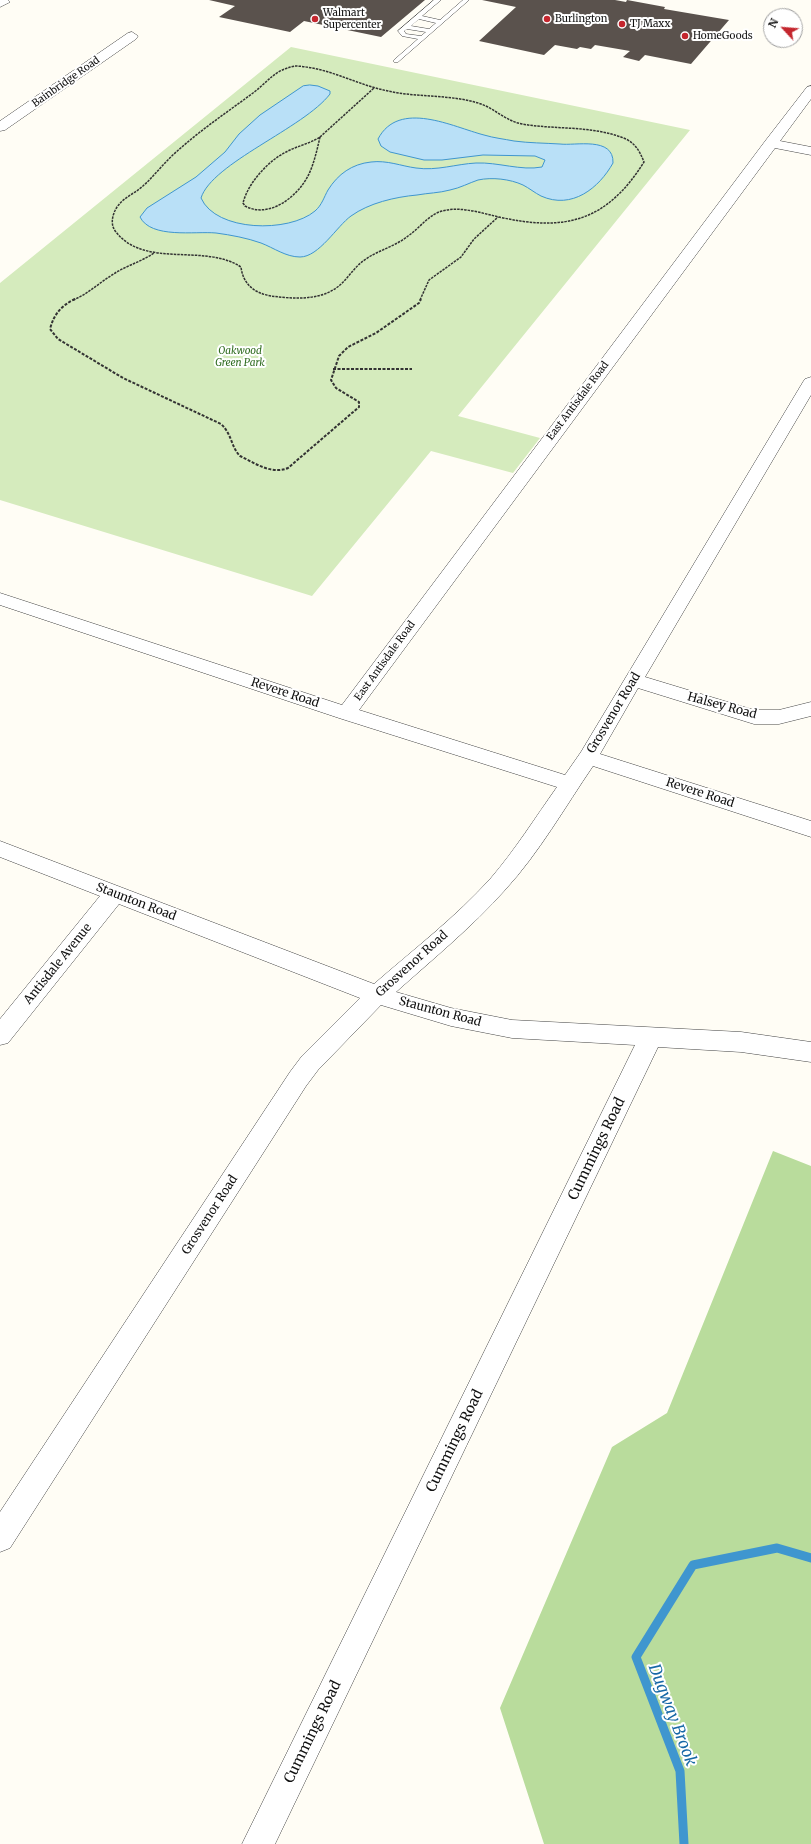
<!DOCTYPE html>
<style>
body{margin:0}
#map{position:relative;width:811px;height:1844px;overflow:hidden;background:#fffdf5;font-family:Merriweather,serif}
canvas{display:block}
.north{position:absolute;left:763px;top:8px;width:40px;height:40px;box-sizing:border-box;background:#fff;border:1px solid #a0a0a0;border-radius:50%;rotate:296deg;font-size:11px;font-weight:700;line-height:16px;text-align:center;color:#111}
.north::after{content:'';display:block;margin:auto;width:14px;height:18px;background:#c4262e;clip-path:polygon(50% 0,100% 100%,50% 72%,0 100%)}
</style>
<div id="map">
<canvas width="811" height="1844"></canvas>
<div class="north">N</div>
</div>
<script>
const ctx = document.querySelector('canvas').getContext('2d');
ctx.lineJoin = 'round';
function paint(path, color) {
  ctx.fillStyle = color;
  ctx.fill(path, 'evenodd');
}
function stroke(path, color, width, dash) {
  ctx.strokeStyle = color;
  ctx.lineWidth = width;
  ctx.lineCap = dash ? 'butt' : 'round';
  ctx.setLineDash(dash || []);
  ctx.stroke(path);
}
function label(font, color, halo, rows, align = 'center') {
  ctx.font = font + ' Merriweather,serif';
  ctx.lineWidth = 4;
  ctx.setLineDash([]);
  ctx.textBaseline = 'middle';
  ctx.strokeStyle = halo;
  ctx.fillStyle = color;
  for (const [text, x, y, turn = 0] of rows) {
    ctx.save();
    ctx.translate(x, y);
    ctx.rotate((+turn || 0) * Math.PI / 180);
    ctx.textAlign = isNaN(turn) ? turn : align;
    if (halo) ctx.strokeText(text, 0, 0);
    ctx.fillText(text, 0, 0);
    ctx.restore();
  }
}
paint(new Path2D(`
 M291 47 690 130 458 416 540 438 513 473 431 451 312 596 0 500V283Z`), '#d5ebbd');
paint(new Path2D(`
 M773 1151 811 1166V1844H544L500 1708 612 1447 667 1413Z`), '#b9dc9c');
const water = new Path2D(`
 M310 85 318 86 330 91V94C304 128 212 163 201 198 216 232 289 233 315 211 322 205 324 197 328 190 338 174 352 164 371 162 387 160 401 166 416 168 437 171 456 164 476 163 498 162 521 171 542 167L545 160 535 156 483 155 442 160H424L390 152 381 146 378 139C399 99 453 127 484 135 494 138 504 139 514 141 529 143 544 143 560 144 575 146 614 136 613 163 599 188 572 210 541 196 535 193 529 188 523 185 510 179 492 177 478 180 469 183 460 188 450 190 439 193 428 193 417 195 395 197 369 203 351 216 337 226 319 257 300 257 286 257 274 248 261 243 247 238 231 235 216 233 195 231 151 239 140 217L147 208 196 177 225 152 239 134 260 115 303 86Z`);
paint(water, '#b9e0f7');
stroke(water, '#3f96cf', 1);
stroke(new Path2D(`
 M684 1844 680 1771 636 1657 693 1565 777 1548 811 1558`), '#3f96cf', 9);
paint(new Path2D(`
 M209 0H425L381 37 304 21 290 32 219 17 235 6Z
 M482 0H615L626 2 627 0 665 7 664 9 729 20 691 64 645 55 639 61 623 57 630 51 595 45 591 49 580 47 577 49 555 45 544 55 479 41 516 7Z`), '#5a524d');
const service = new Path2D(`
 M434 0H441L422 16 440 20 463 0H469L398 62H394V60L418 39 402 36 398 31ZM419 19 436 23 429 29 411 26ZM407 29 426 32 421 36 406 34 404 31Z`);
const minor = new Path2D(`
 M0 0H8L10 2 0 7Z
 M132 32 138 36 136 39 5 130 0 131V121L128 33Z
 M811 86V99L780 141 811 147V155L775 148 359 710 565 775 581 752 803 382 805 379 811 377V395L645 677 754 710H779L811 702V716L779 724H754L638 688 600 754 811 821V837L593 766C565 807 539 853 505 890 472 927 433 959 396 992L451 1008 512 1020 741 1032 811 1042V1062L741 1052 658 1047 275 1844H242L635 1045 512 1038 451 1026 381 1005 318 1070 306 1086 10 1548 0 1552V1512L290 1072 302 1056 360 998 119 904 8 1043 0 1045V1019L100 896 0 857V841L374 984C413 950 456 917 491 878 515 850 535 818 557 787L339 718 0 605V593L342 705 766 140 807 87Z`);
stroke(service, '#444', 1);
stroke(minor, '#444', 1);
stroke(new Path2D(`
 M295 66C328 67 357 85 388 91 419 98 452 94 481 104 495 109 506 121 522 124 556 130 593 125 626 139 636 144 640 152 644 162 607 221 566 232 499 217 481 213 461 206 442 211 428 215 420 228 408 236 396 246 379 250 366 259 355 266 349 277 340 285 322 301 293 299 271 296 254 293 243 284 241 267 205 243 145 269 116 232 110 225 112 215 117 207 124 197 134 194 143 186 154 176 163 164 174 154 199 131 226 113 253 93 269 81 274 70 295 66Z
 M320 137C317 150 314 164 308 176 297 197 269 219 245 206L243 203C248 183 268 161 286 152 297 146 309 144 320 137Z
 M320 137 374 88
 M73 300C88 294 99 283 112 275 125 266 141 262 154 253
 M420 300 429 280 461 257 474 239 498 217`), '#333', 1.5, [2.5, 1]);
stroke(new Path2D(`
 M75 299C61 306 54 314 50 329L58 339 123 378 221 424C232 434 231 447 240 456 255 463 271 475 288 468L359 407V402L336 388 331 380 339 356 348 347 376 333 419 303 421 299
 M333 369H412`), '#333', 2, [3, 1.5]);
paint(service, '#fff');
paint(minor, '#fff');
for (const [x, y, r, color] of [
 [315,19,4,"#c4262e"],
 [547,19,4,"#c4262e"],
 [622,24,4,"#c4262e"],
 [685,36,4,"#c4262e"]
]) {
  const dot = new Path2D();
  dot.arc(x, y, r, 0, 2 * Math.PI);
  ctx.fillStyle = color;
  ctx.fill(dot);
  stroke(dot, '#fff', 1.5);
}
label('10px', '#111', '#fff', [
 ["Walmart",323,13],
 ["Supercenter",323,25],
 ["Burlington",555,19],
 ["TJ Maxx",630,24],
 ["HomeGoods",693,36]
], 'left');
label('10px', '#111', '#fff', [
 ["Bainbridge Road",66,82,-35],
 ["East Antisdale Road",578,401,-53],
 ["East Antisdale Road",385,661,-54]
]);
label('italic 10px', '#2f6b1f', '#fff', [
 ["Oakwood",240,351],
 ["Green Park",240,363]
]);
label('12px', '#111', '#fff', [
 ["Revere Road",285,693,18],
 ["Halsey Road",722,706,15],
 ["Grosvenor Road",614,713,-59],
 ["Revere Road",700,793,18],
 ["Staunton Road",136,902,21],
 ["Antisdale Avenue",58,964,-51],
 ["Grosvenor Road",412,964,-42],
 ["Staunton Road",440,1012,15],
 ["Grosvenor Road",210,1215,-57]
]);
label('14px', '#111', '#fff', [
 ["Cummings Road",597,1149,-64],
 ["Cummings Road",455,1441,-64],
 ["Cummings Road",313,1732,-64]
]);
label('italic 16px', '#1768a6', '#fff', [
 ["Dugway Brook",672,1715,69]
]);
</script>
